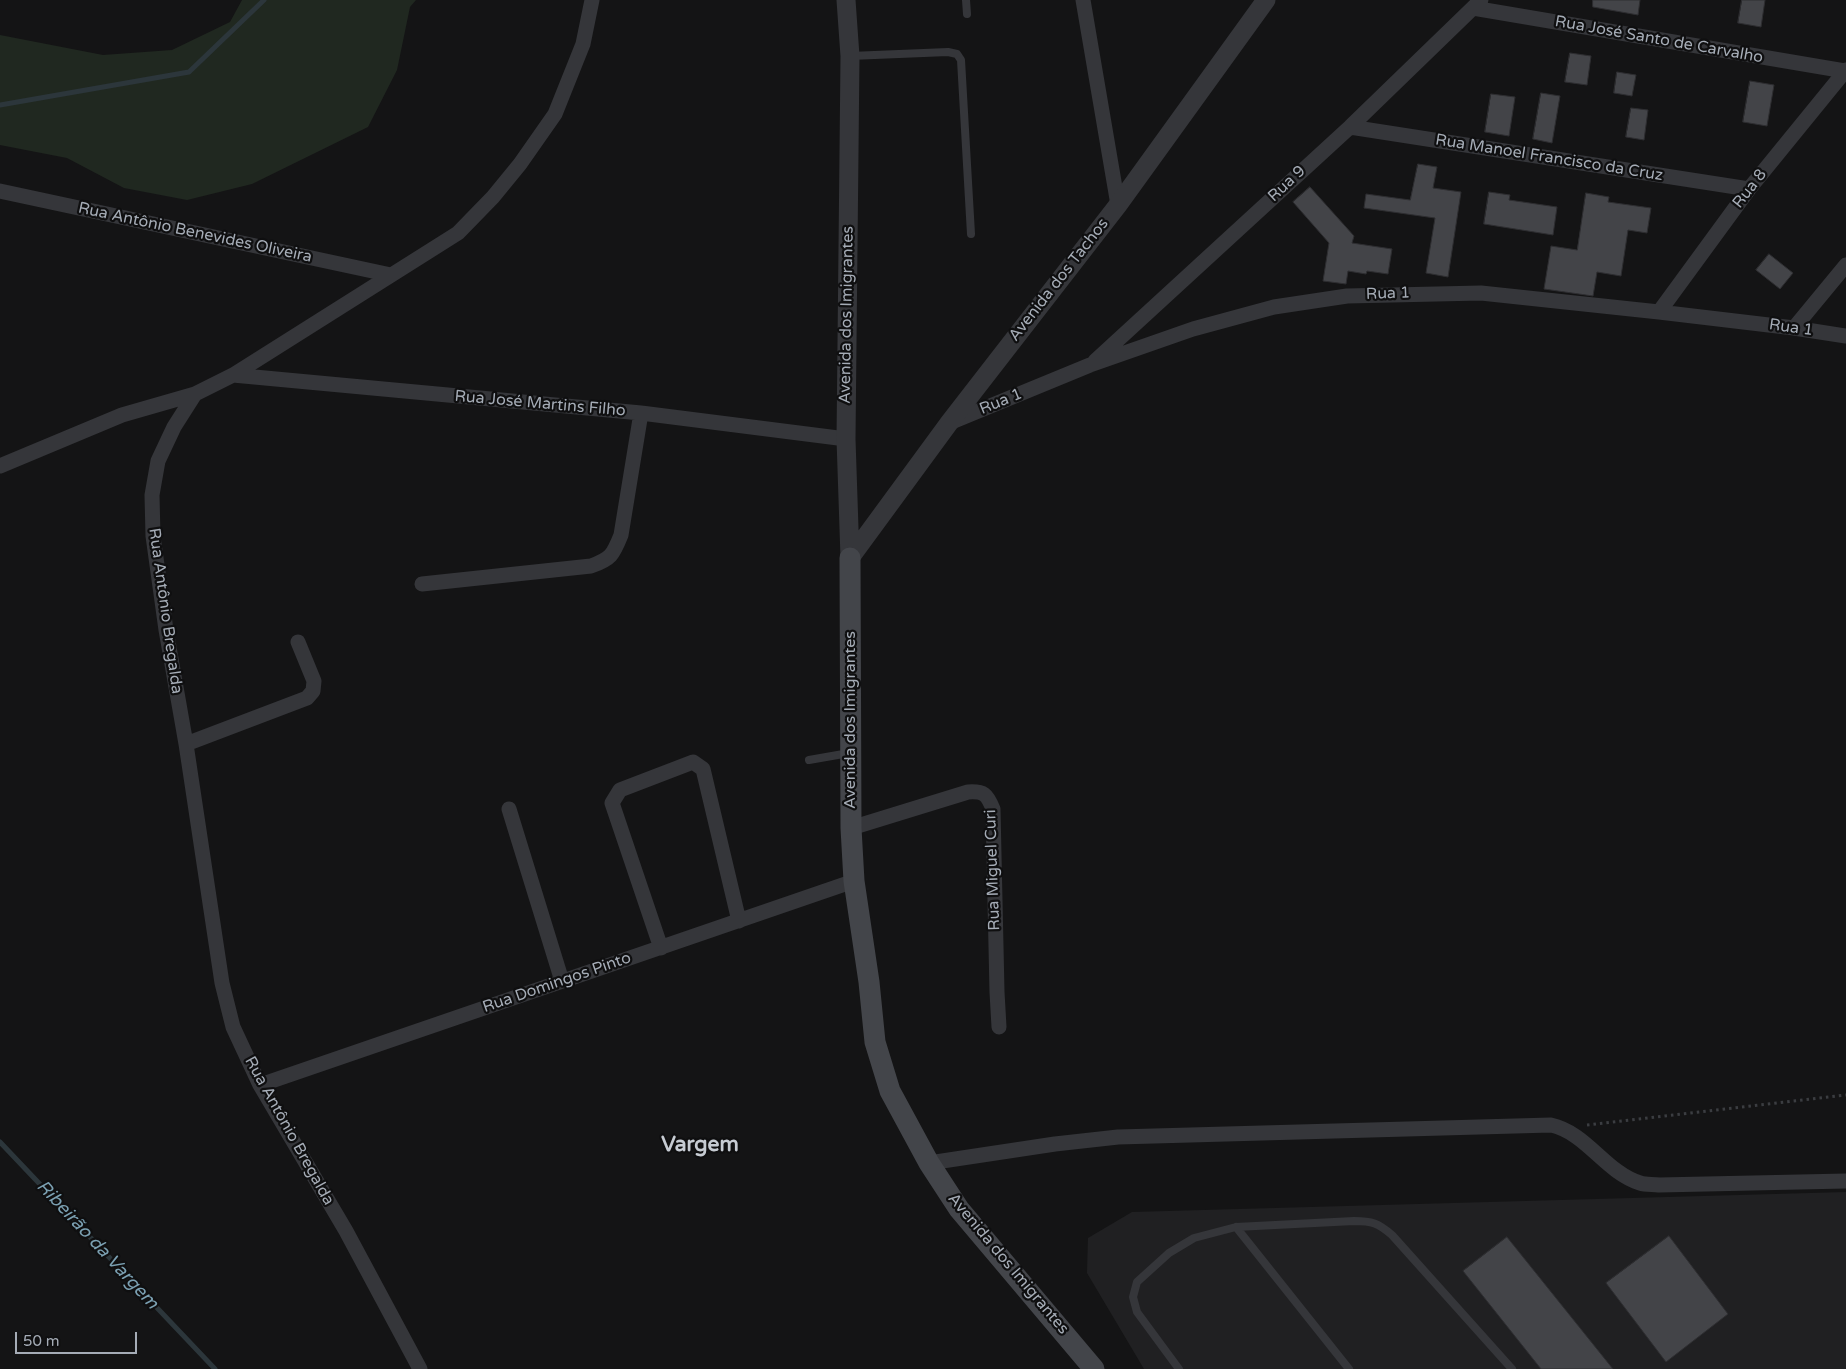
<!DOCTYPE html>
<meta charset="utf-8">
<style>
body{margin:0}
#map{position:relative;width:1846px;height:1369px;overflow:hidden;background:#141415;font-family:"Varela Round",sans-serif}
canvas{display:block}
.scale{position:absolute;left:15px;top:1332px;width:122px;height:22px;box-sizing:border-box;border:2px solid #a5acb6;border-top:0;padding-left:6px;font-size:15px;line-height:18px;white-space:nowrap;color:#a5acb6;-webkit-text-stroke:4px #0f0f10;paint-order:stroke}
</style>
<div id="map">
<canvas width="1846" height="1369"></canvas>
<div class="scale">50 m</div>
</div>
<script>
const ctx = document.querySelector('canvas').getContext('2d');
ctx.lineJoin = 'round';
function paint(path, color) {
  ctx.fillStyle = color;
  ctx.fill(path, 'evenodd');
}
function stroke(path, color, width, dash) {
  ctx.strokeStyle = color;
  ctx.lineWidth = width;
  ctx.lineCap = dash ? 'butt' : 'round';
  ctx.setLineDash(dash || []);
  ctx.stroke(path);
}
function label(font, color, halo, rows, align = 'center') {
  ctx.font = font + ' "Varela Round",sans-serif';
  ctx.lineWidth = 4.5;
  ctx.setLineDash([]);
  ctx.textBaseline = 'middle';
  ctx.strokeStyle = halo;
  ctx.fillStyle = color;
  for (const [text, x, y, turn = 0] of rows) {
    ctx.save();
    ctx.translate(x, y);
    ctx.rotate((+turn || 0) * Math.PI / 180);
    ctx.textAlign = isNaN(turn) ? turn : align;
    if (halo) ctx.strokeText(text, 0, 0);
    ctx.fillText(text, 0, 0);
    ctx.restore();
  }
}
paint(new Path2D(`
 M1846 1192V1369H1144L1087 1273 1088 1238 1132 1212Z`), '#202022');
paint(new Path2D(`
 M242 0H416L410 7 397 70 368 127 252 184 187 200 124 188 67 158 0 145V35L103 55 172 50 230 22Z`), '#202820');
stroke(new Path2D(`
 M0 105 189 72 264 0
 M0 1142 215 1369`), '#2c363b', 5);
const building = new Path2D(`
 M1593 0H1640L1638 15 1593 7Z
 M1742 0H1765L1761 27 1738 23Z
 M1570 53 1591 56 1587 85 1565 82Z
 M1617 72 1636 75 1632 96 1614 93Z
 M1750 81 1774 85 1767 126 1743 122Z
 M1541 93 1560 96 1552 143 1533 139Z
 M1491 94 1515 97 1509 136 1485 132Z
 M1631 108 1648 110 1644 140 1626 137Z
 M1418 164 1437 167 1433 188 1461 192 1448 277 1426 273 1435 218 1364 208 1366 194 1410 200Z
 M1310 187 1354 236 1352 243 1392 249 1388 274 1367 271 1366 274 1348 271 1346 284 1323 281 1329 243 1293 202Z
 M1489 192 1510 195 1509 200 1557 207 1553 235 1484 224Z
 M1586 193 1609 197 1608 202 1651 208 1647 233 1628 230 1621 276 1597 272 1593 296 1544 289 1551 246 1577 250Z
 M1769 254 1793 273 1780 289 1756 270Z
 M1669 1236 1728 1314 1666 1362 1606 1283Z
 M1507 1237 1613 1369H1541L1463 1271Z`);
paint(building, '#434448');
stroke(building, '#2e2e31', 1);
stroke(new Path2D(`
 M1587 1125 1846 1095`), '#3b3d41', 3, [2.5, 4]);
stroke(new Path2D(`
 M966 0 967 14
 M850 56 948 52 957 54 961 60 971 234
 M809 760 849 753
 M1236 1227 1349 1369
 M1179 1369 1137 1312 1133 1297 1137 1282 1169 1253 1194 1238 1236 1227 1354 1221C1372 1221 1378 1223 1392 1235L1512 1369`), '#35363a', 8);
stroke(new Path2D(`
 M1083 0 1118 205
 M1473 8 1845 71
 M1350 127 1749 189
 M0 191 391 275
 M1659 312 1749 189 1846 70
 M1794 328 1846 265
 M1095 361 1350 127 1481 0
 M233 375 641 413 846 439
 M949 423 1090 365 1193 329 1274 307 1347 296 1481 293 1659 312 1794 328 1846 336
 M0 466 122 415 195 394
 M422 584 591 566C611 559 613 555 621 535L641 413
 M186 744 307 698 313 691 314 681 298 642
 M509 809 562 981
 M851 828 968 792C984 791 987 794 993 809L997 992 999 1027
 M661 948 612 803 620 790 693 762 703 769 739 921
 M260 1085 854 881
 M929 1163 1055 1144 1118 1137 1551 1125C1587 1133 1605 1172 1640 1183 1646 1185 1653 1184 1659 1185L1846 1181
 M420 1369 346 1231 260 1085 233 1027 222 983 186 744 166 630 153 536 152 495 158 461 174 427 195 394 233 375 458 233 493 197 520 164 555 114 583 44 592 0`), '#35363a', 15);
stroke(new Path2D(`
 M846 0 850 56 846 439 850 558
 M850 558 949 423 1118 205 1266 0`), '#35363a', 19);
stroke(new Path2D(`
 M850 558 851 828 854 881 869 982 875 1042 890 1091 929 1163 959 1209 1094 1369`), '#43454a', 21);
label('16px', '#a5acb6', '#0f0f10', [
 ["Rua José Santo de Carvalho",1659,40,10],
 ["Rua Manoel Francisco da Cruz",1549,158,9],
 ["Rua 9",1287,184,-43],
 ["Rua 8",1750,189,-52],
 ["Rua Antônio Benevides Oliveira",195,233,12],
 ["Avenida dos Tachos",1059,280,-52],
 ["Rua 1",1388,294,-2],
 ["Avenida dos Imigrantes",847,315,-89],
 ["Rua 1",1791,328,8],
 ["Rua 1",1001,402,-22],
 ["Rua José Martins Filho",540,404,5],
 ["Rua Antônio Bregalda",165,611,82],
 ["Avenida dos Imigrantes",851,720,-90],
 ["Rua Miguel Curi",993,870,-92],
 ["Rua Domingos Pinto",557,983,-19],
 ["Rua Antônio Bregalda",289,1131,61],
 ["Avenida dos Imigrantes",1008,1264,50]
]);
label('italic 18px', '#7ba0b2', '#0f0f10', [
 ["Ribeirão da Vargem",97,1245,47]
]);
label('bold 21px', '#c6cbd2', '#0f0f10', [
 ["Vargem",700,1145]
]);
</script>
